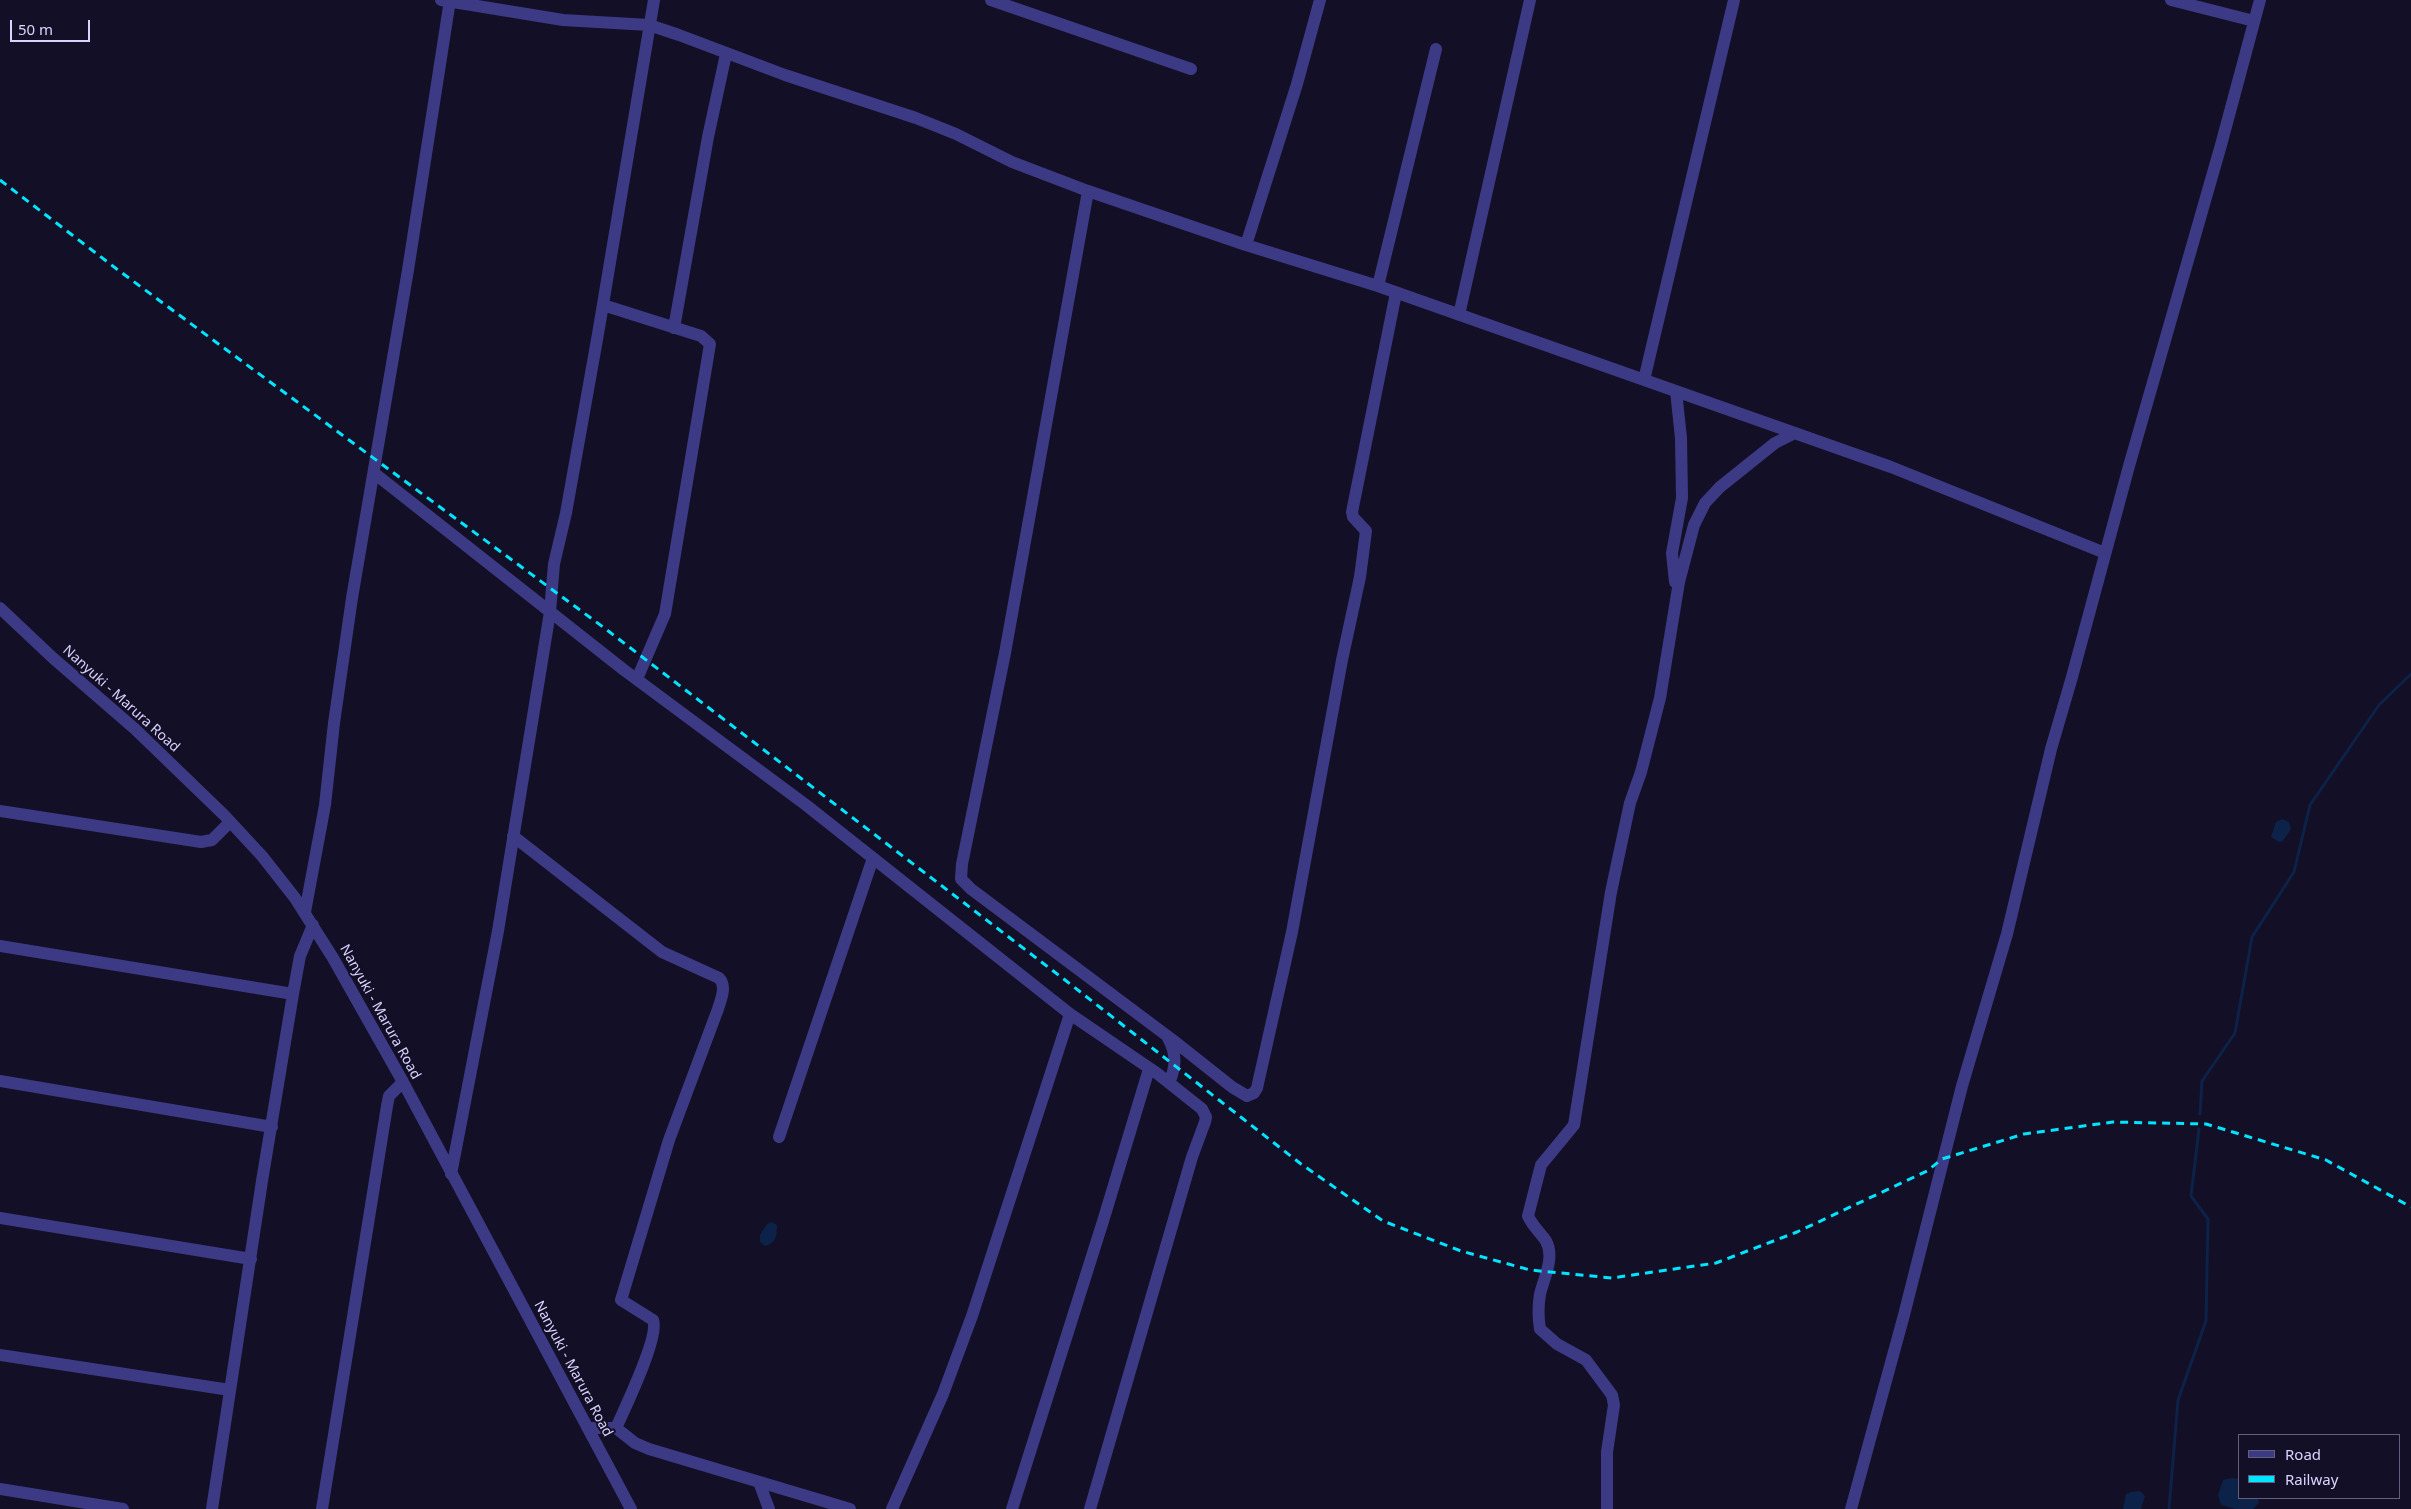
<!DOCTYPE html>
<style>
body{margin:0}
#map{position:relative;width:2411px;height:1509px;overflow:hidden;background:#130f26;font-family:"Noto Sans",sans-serif}
canvas{display:block}
.legend{position:absolute;left:2238px;top:1434px;width:162px;height:65px;box-sizing:border-box;background:#130f26;border:1px solid #625e7d;margin:0;padding:6px 9px;list-style:none;font-size:15px;color:#d9d4ff}
.legend li{display:flex;align-items:center;gap:10px;height:25px}
.legend b{width:25px;border:1px solid #625e7d}
.scale{position:absolute;left:10px;top:20px;width:80px;height:22px;box-sizing:border-box;border:2px solid #d9d4ff;border-top:0;padding-left:6px;font-size:15px;line-height:18px;white-space:nowrap;color:#d9d4ff;-webkit-text-stroke:4px #130f26;paint-order:stroke}
</style>
<div id="map">
<canvas width="2411" height="1509"></canvas>
<ul class="legend">
<li><b style="height:6px;background:#3d3a85"></b>Road</li>
<li><b style="height:6px;background:#00e5ff"></b>Railway</li>
</ul>
<div class="scale">50 m</div>
</div>
<script>
const ctx = document.querySelector('canvas').getContext('2d');
ctx.lineJoin = 'round';
function paint(path, color) {
  ctx.fillStyle = color;
  ctx.fill(path, 'evenodd');
}
function stroke(path, color, width, dash) {
  ctx.strokeStyle = color;
  ctx.lineWidth = width;
  ctx.lineCap = dash ? 'butt' : 'round';
  ctx.setLineDash(dash || []);
  ctx.stroke(path);
}
function label(font, color, halo, rows, align = 'center') {
  ctx.font = font + ' "Noto Sans",sans-serif';
  ctx.lineWidth = 4;
  ctx.setLineDash([]);
  ctx.textBaseline = 'middle';
  ctx.strokeStyle = halo;
  ctx.fillStyle = color;
  for (const [text, x, y, turn = 0] of rows) {
    ctx.save();
    ctx.translate(x, y);
    ctx.rotate((+turn || 0) * Math.PI / 180);
    ctx.textAlign = isNaN(turn) ? turn : align;
    if (halo) ctx.strokeText(text, 0, 0);
    ctx.fillText(text, 0, 0);
    ctx.restore();
  }
}
paint(new Path2D(`
 M2282 819 2289 822 2291 829 2283 841 2279 842 2271 837 2276 822Z
 M772 1222 777 1225C777 1236 776 1243 765 1246L760 1242V1235L767 1224Z
 M2231 1478 2240 1479V1498H2258L2259 1503 2253 1509H2236L2221 1505 2218 1495 2223 1480Z
 M2140 1491 2145 1496 2141 1509H2123L2126 1494 2131 1492Z`), '#0c2248');
stroke(new Path2D(`
 M2200 1114 2202 1081 2235 1033 2252 937 2294 872 2310 805 2379 705 2411 674
 M2169 1509 2178 1400 2206 1321 2208 1219 2191 1196 2199 1129`), '#0c2248', 3);
stroke(new Path2D(`
 M441 0 563 20 649 25 679 35 785 75 916 118 956 134 1012 162 1088 191 1246 245 1378 286 1891 467 2105 553
 M991 0 1191 69
 M2171 0 2254 21
 M1088 191 1005 653 962 864 961 879 971 889 1174 1041 1232 1087 1247 1096 1254 1093 1257 1088 1292 932 1342 660 1360 577 1366 531 1353 517 1352 512 1396 293
 M1246 245 1297 84 1320 0
 M1378 286 1436 49
 M603 305 701 336 710 344 665 614 637 679
 M1459 315 1530 0
 M674 328 708 137 726 54
 M1644 380 1734 0
 M374 473 624 670 806 805 1070 1014 1158 1074 1202 1109 1206 1117 1205 1122 1192 1157 1090 1509
 M1675 582 1672 553 1682 498 1681 438 1676 391
 M0 608 53 658 135 729 224 815 262 856 295 898 333 958 403 1082 631 1509
 M0 811 201 842 212 840 230 822
 M513 836 662 952 719 978C727 986 721 999 718 1009L669 1140 621 1300 653 1320C660 1336 624 1410 616 1428
 M305 912 325 805 334 723 352 598 408 270 450 0
 M0 946 293 994
 M1168 1038C1177 1054 1176 1067 1169 1083
 M0 1081 272 1127
 M779 1137 873 858
 M451 1174 498 931 550 612 554 564 566 513 598 334 654 0
 M0 1218 251 1259
 M0 1355 230 1390
 M589 1428H616L635 1443 649 1449 850 1509
 M759 1482 769 1509
 M0 1489 123 1509
 M212 1509 262 1181 293 994 300 956 313 925
 M322 1509 387 1106 389 1096 403 1082
 M892 1509 943 1394 972 1316 1070 1014
 M1012 1509 1104 1218 1149 1069
 M1607 1509V1452L1614 1405 1612 1395 1586 1360 1557 1344 1540 1329C1538 1317 1538 1306 1540 1294 1544 1278 1555 1257 1546 1241 1541 1233 1533 1227 1528 1216L1541 1165 1574 1125 1611 892 1630 803 1641 772 1660 698 1679 582 1694 525 1705 503 1720 487 1775 443 1795 433
 M1851 1509 1904 1315 1962 1086 2007 934 2051 749 2072 677 2129 466 2221 145 2260 0`), '#3d3a85', 12);
stroke(new Path2D(`
 M0 180 118 270 603 627 1065 980 1301 1164 1383 1221 1461 1251 1530 1270 1612 1278 1716 1263 1797 1232 1927 1171 1942 1159 2024 1134 2113 1122 2206 1124 2326 1160 2411 1207`), '#00e5ff', 3, [8, 6]);
label('14px', '#d9d4ff', '#130f26', [
 ["Nanyuki - Marura Road",121,699,42],
 ["Nanyuki - Marura Road",380,1012,61],
 ["Nanyuki - Marura Road",573,1369,62]
]);
</script>
